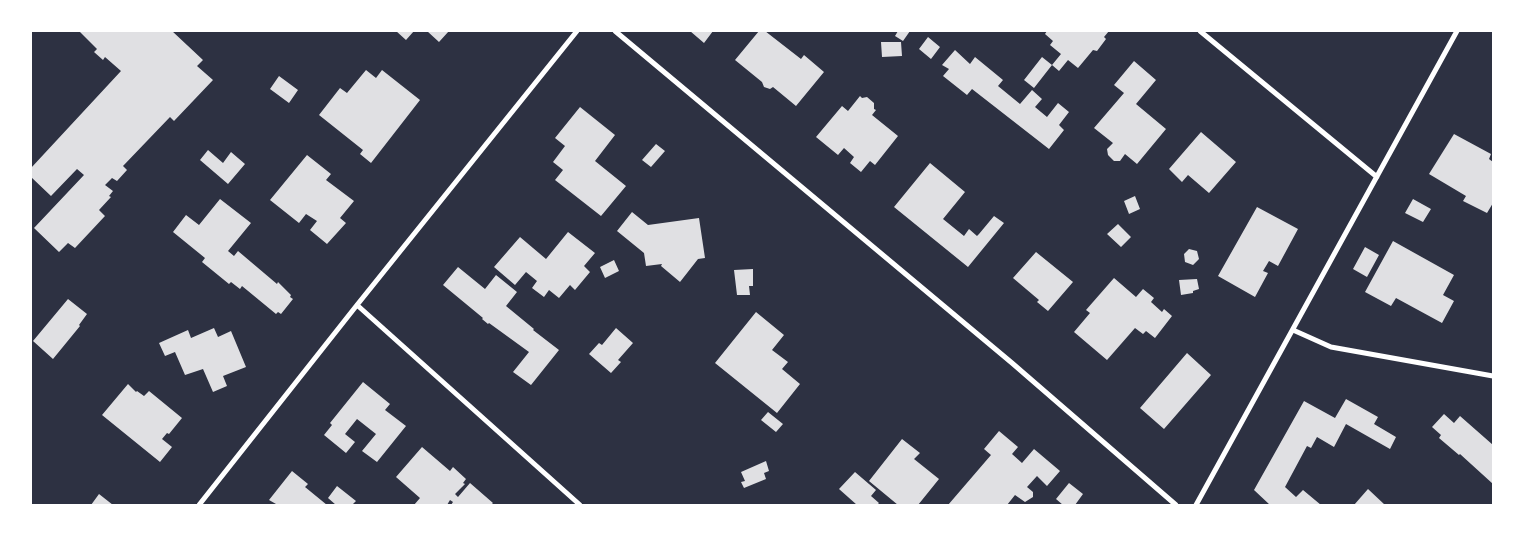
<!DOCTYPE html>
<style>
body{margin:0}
#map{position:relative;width:1524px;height:536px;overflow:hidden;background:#2d3142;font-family:"Fira Sans Condensed",sans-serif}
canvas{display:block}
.frame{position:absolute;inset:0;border:32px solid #fff;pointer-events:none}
</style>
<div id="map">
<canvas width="1524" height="536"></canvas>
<div class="frame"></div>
</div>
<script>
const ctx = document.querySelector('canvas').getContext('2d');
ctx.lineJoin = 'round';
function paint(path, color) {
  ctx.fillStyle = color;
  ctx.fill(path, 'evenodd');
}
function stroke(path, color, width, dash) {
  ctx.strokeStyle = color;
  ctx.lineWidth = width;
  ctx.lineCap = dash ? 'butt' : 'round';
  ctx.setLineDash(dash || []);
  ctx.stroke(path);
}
paint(new Path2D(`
 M79 31H172L203 60 197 66 213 80 174 121 170 117 123 166 127 170 117 181 112 178 105 185 113 191 109 196 111 197 99 210 105 216 75 248 68 243 59 252 34 228 84 175 77 169 51 196 31 177V168L121 71 105 57 103 60 94 52 97 49Z
 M396 31H414L406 40Z
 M427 31H449L439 42Z
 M690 31H713L704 43Z
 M759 31H765L801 59 804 55 824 72 796 106 773 87 770 89 764 87 762 82 735 60Z
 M898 31H910L903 41 895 36Z
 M1047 31H1109L1104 37 1106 39 1097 51 1093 50 1078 68 1068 60 1059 71 1052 65 1061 54 1050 45 1053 41 1045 34Z
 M928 37 940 47 931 59 919 49Z
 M881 42H901L902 56 882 57Z
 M955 50 970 64 975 57 1003 80 998 86 1020 104 1032 90 1042 99 1035 107 1047 117 1058 103 1069 112 1059 125 1064 130 1049 149 972 89 967 95 943 76 949 69 942 65Z
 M1042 57 1052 65 1034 88 1024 80Z
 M1134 61 1156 80 1136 104 1166 129 1137 164 1125 154 1120 161H1114L1108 155 1107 149 1113 143 1094 128 1124 93 1114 85Z
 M366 70 376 78 382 70 420 100 371 163 360 154 363 150 319 115 340 88 347 93Z
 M279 76 298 90 289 103 270 89Z
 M860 96 862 98 867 97 874 103V109L876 110 872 115 898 136 875 165 870 161 861 172 850 163 854 157 844 148 838 155 816 137 842 106 848 111Z
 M580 107 615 135 595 161 626 186 601 216 555 180 563 170 553 162 565 146 555 138Z
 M1201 132 1236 162 1209 193 1188 175 1182 182 1169 169Z
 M1454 134 1491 154 1489 159 1493 162V203L1487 213 1463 201 1466 196 1429 174Z
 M656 144 665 151 651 167 642 160Z
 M208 150 223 163 231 152 245 164 228 184 200 160Z
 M307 155 331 174 326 180 354 201 340 218 346 223 327 244 310 230 317 221 306 214 299 223 270 200Z
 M930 163 965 192 943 219 964 236 969 229 977 236 979 234 994 216 1004 223 968 267 894 207Z
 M1135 196 1140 209 1129 214 1124 201Z
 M220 199 251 223 228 251 234 256 238 251 277 284 278 282 291 295 290 297 293 299 281 314 278 312 276 314 242 286 240 289 231 282 229 284 202 262 205 258 173 232 186 215 199 225Z
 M1413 199 1431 209 1423 222 1405 213Z
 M1257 207 1298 229 1278 266 1269 261 1263 271 1268 273 1255 297 1218 276Z
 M632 212 648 225 699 218 705 258 698 259 680 282 661 266 662 264 646 266 644 253 617 231Z
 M1118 224 1131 237 1121 247 1107 234Z
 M568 232 595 253 584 266 590 272 575 290 570 285 559 298 549 290 544 297 532 288 537 281 526 272 515 285 494 267 520 237 546 259Z
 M1393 241 1454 275 1443 295 1454 301 1442 323 1396 298 1391 306 1365 292Z
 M1365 247 1379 255 1367 277 1353 269Z
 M1189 249 1197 251 1199 259 1193 265 1185 262 1184 254Z
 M1036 252 1073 282 1048 311 1037 302 1039 300 1013 278Z
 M614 260 619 271 605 278 600 267Z
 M458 267 485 289 496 275 517 292 506 306 534 329 533 330 559 350 531 385 513 372 529 352 489 323 488 324 482 319 483 318 443 285Z
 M753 269V286H749L750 295H737L734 270Z
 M1114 278 1136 297 1143 289 1154 298 1151 302 1162 312 1164 309 1172 316 1155 338 1146 331 1143 334 1135 328 1107 360 1074 332 1090 313 1086 310Z
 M1197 279 1199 289 1193 291V293L1181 295 1179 280Z
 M68 299 87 314 79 325 80 326 53 359 33 341Z
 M756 312 784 335 772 350 788 362 782 369 800 384 777 413 715 363Z
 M214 328 218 337 231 331 246 367 223 376 227 386 213 392 203 369 185 375 175 352 165 356 159 343 188 330 191 338Z
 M616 328 633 343 618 360 621 362 611 373 589 354 599 343 602 345Z
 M1187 353 1211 375 1164 429 1140 408Z
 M363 382 390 404 385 410 406 426 377 462 362 451 376 434 357 419 345 434 355 442 346 453 324 435 332 425 330 423Z
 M128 384 136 392 137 391 144 396 149 391 182 418 169 434 167 433 162 439 172 447 160 462 102 415Z
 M1346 399 1378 417 1374 424 1396 437 1390 449 1346 424 1334 447 1317 437 1311 448 1307 446 1285 487 1296 497 1303 490 1321 505H1270L1254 490 1304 401 1335 418Z
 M768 412 783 424 776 432 761 420Z
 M1444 414 1454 423 1460 416 1493 445V484L1460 454 1459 455 1439 438 1441 435 1432 427Z
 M999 431 1018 447 1012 454 1022 463 1034 449 1060 471 1047 486 1037 476 1027 487 1033 492V497L1025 502 1015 495 1007 505H948L991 455 984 449Z
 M902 439 920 453 914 459 939 479 918 505H898L869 481Z
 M422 447 450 471 453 467 466 479 463 483 465 484 455 494 458 497 470 483 493 503 491 505H451L453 502 450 500 447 505H414L420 498 396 477Z
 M766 461 769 471 764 473 766 479 744 488 741 482 745 481 741 472Z
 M292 471 308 484 305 487 327 505H275L276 504 269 500Z
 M855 472 876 490 871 496 879 503 877 505H857L839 489Z
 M1069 483 1083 494 1075 505H1063L1056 499Z
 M337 486 356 501 352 505H336L328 498Z
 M1368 489 1385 505H1354Z
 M99 494 113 505H91Z`), '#e0e0e3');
stroke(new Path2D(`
 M615 31 1012 363 1176 505
 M1200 31 1377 177
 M357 305 580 505
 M1293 330 1331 347 1493 376
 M199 505 357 305 577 31
 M1196 505 1457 31`), '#fff', 5);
</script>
